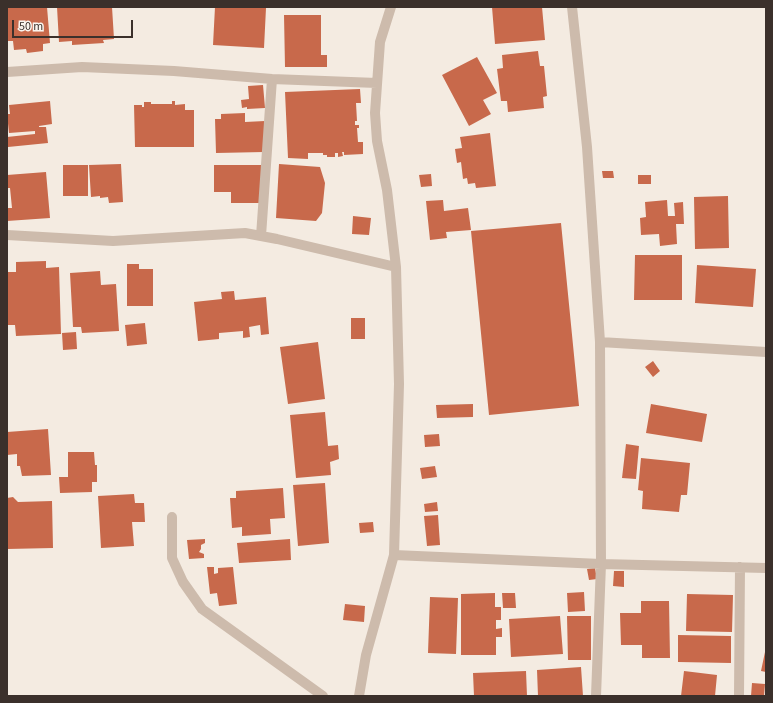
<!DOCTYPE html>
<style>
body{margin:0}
#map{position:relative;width:773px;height:703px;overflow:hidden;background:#f4ebe1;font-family:"Source Sans 3",sans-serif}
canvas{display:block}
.frame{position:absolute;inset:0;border:8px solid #3b302b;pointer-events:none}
.scale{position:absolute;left:12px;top:20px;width:121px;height:18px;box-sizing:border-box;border:2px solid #3b302b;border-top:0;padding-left:5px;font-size:12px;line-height:14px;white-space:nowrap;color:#3b302b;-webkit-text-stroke:3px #fbf5ee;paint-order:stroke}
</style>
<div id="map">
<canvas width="773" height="703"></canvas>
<div class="frame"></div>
<div class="scale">50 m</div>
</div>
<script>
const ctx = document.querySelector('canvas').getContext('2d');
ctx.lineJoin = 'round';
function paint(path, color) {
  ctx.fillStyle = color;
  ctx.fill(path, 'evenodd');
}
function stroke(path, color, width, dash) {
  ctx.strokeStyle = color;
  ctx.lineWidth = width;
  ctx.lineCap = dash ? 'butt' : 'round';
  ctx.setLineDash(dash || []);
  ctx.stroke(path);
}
paint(new Path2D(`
 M7 7H47L50 43 43 44V51L27 53 26 49 14 50 13 41H7Z
 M57 7H112L114 39 103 40 104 43 72 45V41L59 42Z
 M215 7 266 8 264 48 213 45Z
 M492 7H542L545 40 495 44Z
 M284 15H321V55H327V67H285Z
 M538 51 540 66H544L547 96 543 97 544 108 508 112 507 101H501L497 69 503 68 502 55Z
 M477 57 497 93 483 100 491 114 469 126 442 75Z
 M263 85 265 108 247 109V107L242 108 241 100 249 99 248 86Z
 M360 89 361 103H356L357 121H355V125H359V128H357L358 142H363V154L344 155V152H342L343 156 338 157V153H335V157H327V155H323V153H308V159L288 158 285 92Z
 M50 101 52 124 39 126V127H46L48 143 8 147 7 137 35 134V131L9 133 7 114H10L9 105Z
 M172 101H175V105L185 104V110H194V147H135L134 105H142V107H144V102H151V104H172Z
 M245 113V122L265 121 264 152 216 153 215 119H221V114Z
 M490 133 496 186 476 188 475 183 468 184 467 178 463 179 461 162 457 163 455 149 462 148 460 137Z
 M121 164 123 202 109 203 108 197 100 198V196L91 197 89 165Z
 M279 164 320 167 325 183 322 213 316 221 276 218Z
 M63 165H88V196H63Z
 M214 165H263V197H259V203H231V192H214Z
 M602 171H613L614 178H603Z
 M46 172 50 218 7 221V208H12L10 188H7V175Z
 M431 174 432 186 421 187 419 175Z
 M638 175H651V184H638Z
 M728 196 729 248 695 249 694 197Z
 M443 200 444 211 468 208 471 230 446 232 447 238 430 240 426 201Z
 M667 200 668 216H675L674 203 683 202 684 224H676L677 244 660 246 659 234 641 235 640 218 646 217 645 202Z
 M353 216 371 218 369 235 352 234Z
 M561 223 579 406 489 415 471 231Z
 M635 255H682V300H634Z
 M46 261V268L59 267 61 334 16 336 15 325H7V272H16V262Z
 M127 264H139V269H153V306H127Z
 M697 265 756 269 753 307 695 303Z
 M100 271 101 285 116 284 119 331 82 333 81 327H73L70 273Z
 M234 291 235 300 266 297 269 334 261 335 260 325 249 327 250 337 243 338V331L219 333V339L198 341 194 302 222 299 221 292Z
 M351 318H365V339H351Z
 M145 323 147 344 127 346 125 325Z
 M76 332 77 349 63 350 62 333Z
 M318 342 325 399 288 404 280 347Z
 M653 361 660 371 653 377 645 367Z
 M473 404V417L437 418 436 405Z
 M651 404 707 414 702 442 646 433Z
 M325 412 328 446 338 445 339 459 330 462 331 475 296 478 290 415Z
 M48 429 51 475 22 476 20 466H17V454L7 455V432Z
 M439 434 440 446 425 447 424 435Z
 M626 444 639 446 636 479 622 478Z
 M68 452H94L95 465H97V482H92V492L60 493 59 477H68Z
 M641 458 690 463 687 495H681L679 512 642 509 643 491 638 490Z
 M435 466 437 477 422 479 420 468Z
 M325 483 329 543 298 546 293 485Z
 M283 488 285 518 270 519 271 534 242 536V527L232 528 230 498H236V491Z
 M134 494 135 503H144L145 522H132L134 546 101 548 98 496Z
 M13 497 18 502 52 501 53 548 7 549V498Z
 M437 502 438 511 425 512 424 504Z
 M438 515 440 545 427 546 424 516Z
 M373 522 374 532 360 533 359 523Z
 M205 539V543L201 545V549L199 552 204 554V558L189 559 187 540Z
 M290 539 291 560 239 563 237 543Z
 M207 567H214V574L218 573V568L233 567 237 604 219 606 217 593 210 594Z
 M595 568 597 579 589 580 587 569Z
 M614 571H624V587L613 586Z
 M584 592 585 611 568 612 567 593Z
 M495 593V607H501V620H496V629L502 628V637H496V655H461V594Z
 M502 593H515L516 608H503Z
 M687 594 733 595 732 632 686 631Z
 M430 597 458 598 456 654 428 653Z
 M641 601H669L670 658H642V645H621L620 613H641Z
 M345 604 365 606 364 622 343 620Z
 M560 616 563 654 511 657 509 619Z
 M567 616H591V660H568Z
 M678 635 731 636V663L678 662Z
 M765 652H766V672L761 671Z
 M581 667 583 696H538L537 670Z
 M526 671 527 696H474L473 673Z
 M684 671 717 675 715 696H681Z
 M752 683 765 684 764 696H751Z`), '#c8694b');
stroke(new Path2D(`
 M572 7 587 147 600 342 601 564 596 696
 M7 72 82 67 174 71 272 79 377 83
 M7 235 113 241 245 233 277 239 396 267
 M261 236 272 79
 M600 342 766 352
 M172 517V558L183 582 202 609 323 696
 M394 555 601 564 766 568
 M359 696 366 655 394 555 399 384 396 267 387 190 377 141 375 113 380 42 391 7
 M739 696 740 567`), '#cdbbac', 10);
</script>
